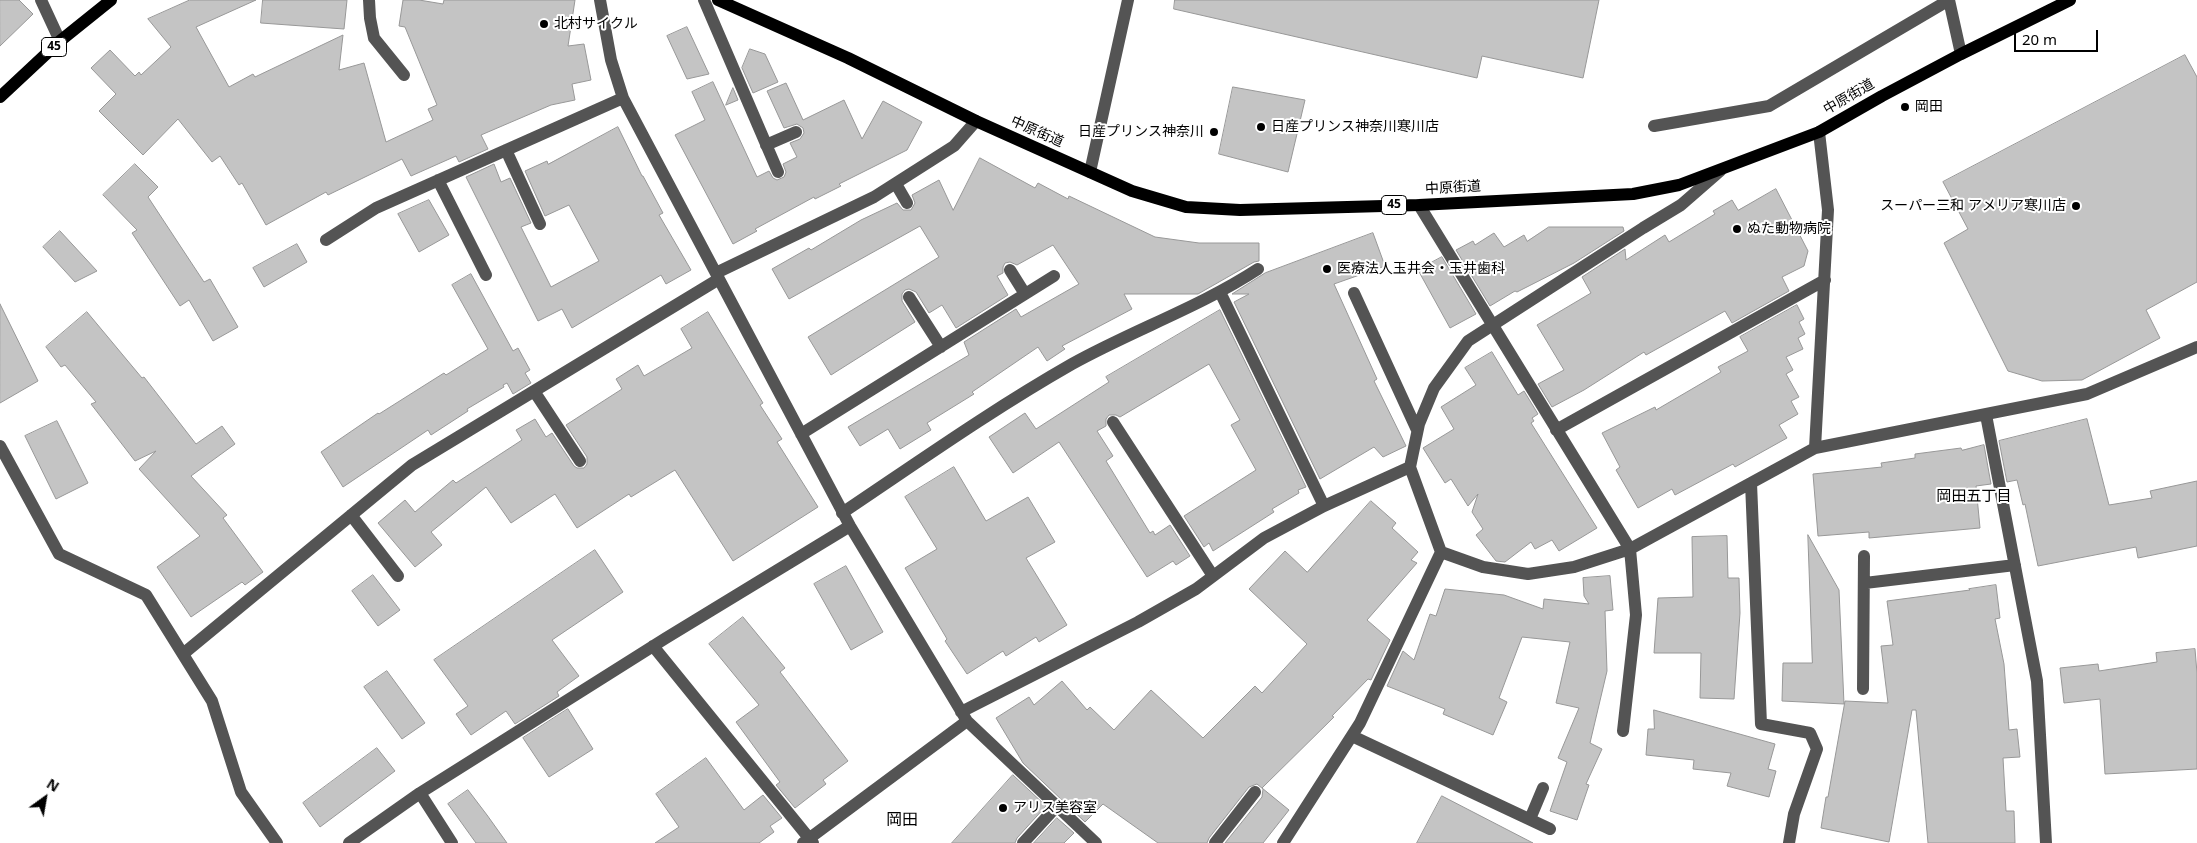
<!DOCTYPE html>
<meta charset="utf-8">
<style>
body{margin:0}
#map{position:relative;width:2197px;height:843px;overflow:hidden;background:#fff;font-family:"Noto Sans",sans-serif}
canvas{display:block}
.north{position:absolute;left:20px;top:773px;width:50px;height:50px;-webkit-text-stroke:4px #fff;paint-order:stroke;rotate:32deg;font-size:14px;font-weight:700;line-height:20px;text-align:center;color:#000}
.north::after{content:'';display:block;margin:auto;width:18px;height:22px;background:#000;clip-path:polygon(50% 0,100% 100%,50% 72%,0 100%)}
.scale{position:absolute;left:2014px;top:30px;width:84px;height:22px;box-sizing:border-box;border:2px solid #000;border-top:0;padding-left:6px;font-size:15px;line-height:18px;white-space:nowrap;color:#000;-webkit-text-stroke:4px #fff;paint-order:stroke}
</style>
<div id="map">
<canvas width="2197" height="843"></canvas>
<div class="north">N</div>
<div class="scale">20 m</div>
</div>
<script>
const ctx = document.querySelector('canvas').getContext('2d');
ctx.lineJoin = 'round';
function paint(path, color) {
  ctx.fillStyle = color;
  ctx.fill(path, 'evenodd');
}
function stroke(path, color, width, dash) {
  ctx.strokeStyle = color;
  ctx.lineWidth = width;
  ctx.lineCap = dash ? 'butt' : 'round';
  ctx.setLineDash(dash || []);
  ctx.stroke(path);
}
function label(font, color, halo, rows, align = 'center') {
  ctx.font = font + ' "Noto Sans","Noto Sans JP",sans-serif';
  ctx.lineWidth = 4;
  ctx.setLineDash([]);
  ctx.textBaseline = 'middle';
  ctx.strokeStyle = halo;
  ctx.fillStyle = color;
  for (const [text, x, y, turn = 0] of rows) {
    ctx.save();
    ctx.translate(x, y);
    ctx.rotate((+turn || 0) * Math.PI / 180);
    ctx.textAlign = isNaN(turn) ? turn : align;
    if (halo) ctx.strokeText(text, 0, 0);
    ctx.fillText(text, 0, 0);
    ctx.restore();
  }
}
const building = new Path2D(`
 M0 0H19L33 14 0 46Z
 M190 0H256L196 27 229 87 253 74 255 77 343 35 339 70 364 63 386 142 433 120 428 109 437 105 405 27 399 26 403 0H419L443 4 444 0H575L568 46 584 44 591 80 572 84 575 100 551 105 481 135 488 149 459 162 456 156 411 176 402 159 328 195 326 192 266 225 242 183 239 185 220 156 212 162 178 119 143 155 99 111 116 94 91 68 110 50 135 76 139 72 141 75 171 47 148 19Z
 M263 0H347L344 29 261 23Z
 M1175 0H1599L1583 78 1482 56 1477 78 1174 9Z
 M687 27 709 74 687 79 667 36Z
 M750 49 765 54 778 82 753 93 742 68Z
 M2185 55 2197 77V282L2146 310 2160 338 2082 380 2042 381 2008 371 1944 243 1968 229 1943 182Z
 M713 82 757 177 769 171 773 178 777 180 784 177 786 172 783 164 797 157 790 143 800 139 804 133 803 128 797 124 784 128 767 91 786 83 803 120 844 100 862 139 883 101 922 122 907 150 839 184 841 186 815 199 814 197 755 229 757 231 733 244 675 135 705 120 692 92Z
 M1233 87 1305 100 1288 172 1219 154Z
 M733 88 738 100 726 105Z
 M618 127 642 176H643L663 213 659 215 691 270 666 284 661 275 572 328 562 309 538 321 466 177 494 164 501 182 510 178 531 223 521 227 551 287 599 261 569 205 545 216 525 171 547 161 548 164Z
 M980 158 1035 188 1038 183 1068 199 1069 196 1155 237 1199 243H1259V261L1254 262 1198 294H1124L1132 309 1062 346 1065 349 1047 361 1038 347 972 392 974 394 927 423 931 430 900 449 888 429 860 446 848 427 969 355 964 342 1016 309 1021 317 1079 284 1053 245 1017 265 1010 262 1005 263 1003 267V273L997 276 1008 295 956 328 942 305 929 313 916 292 909 289 905 290 902 294V301L915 322 831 375 808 337 939 257 920 226 789 299 772 269 809 248 811 250 861 220 897 203 903 210H911L915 203 912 195 939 180 953 210Z
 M135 164 158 187 148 197 204 282 210 279 238 327 213 341 189 300 180 306 132 233 137 230 103 195Z
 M1776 189 1808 251 1804 266 1782 277 1789 291 1732 323 1725 311 1646 355 1644 352 1584 390 1552 407 1538 384 1564 370 1537 325 1591 293 1582 277 1625 249 1626 260 1665 235 1669 242 1715 214 1713 211 1732 200 1738 210Z
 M429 200 449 235 419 252 398 214Z
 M1549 227H1623L1624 231 1574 263 1517 292 1515 291 1490 306 1456 250 1473 241 1475 245 1494 233 1504 247 1524 235 1527 241Z
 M60 231 97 271 75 282 43 247Z
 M1373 233 1385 266 1334 284 1377 379 1374 381 1406 446 1383 457 1374 447 1320 479 1234 302 1249 294H1232L1265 273Z
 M297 244 307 262 264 287 253 268Z
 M1442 257 1476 314 1450 328 1418 270Z
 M471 274 513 351 518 348 530 370 525 373 531 383 513 394 507 383 503 385 504 387 467 409 468 411 431 435 428 430 343 487 321 452 378 413 379 414 444 373 446 375 488 349 452 285Z
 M0 304 38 381 0 403Z
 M1797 305 1804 319 1799 322 1805 334 1798 338 1803 349 1786 357 1793 370 1786 374 1799 397 1791 401 1798 414 1779 425 1787 438 1735 467 1733 464 1675 495 1672 489 1638 508 1616 470 1620 467 1602 433 1655 407 1656 410 1721 372 1718 367 1748 351 1740 337Z
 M1220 310 1306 487 1298 490 1299 493 1272 509 1274 512 1213 551 1209 543 1204 547 1184 516 1256 470 1231 425 1240 420 1209 364 1120 417 1116 415H1109L1106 419V426L1097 431 1113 456 1106 461 1150 533 1153 531 1155 535 1170 525 1190 556 1176 565 1173 561 1147 577 1059 442 1013 473 989 437 1025 413 1036 429 1109 382 1106 377Z
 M87 312 142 378 144 377 196 444 222 426 235 444 191 476 227 515 223 518 263 572 245 585 242 582 191 617 157 567 200 536 139 469 156 451 135 461 91 404 96 402 65 365 61 367 46 347Z
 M708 312 763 403 760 405 782 439 777 442 818 507 733 561 675 470 631 497 629 494 577 528 555 494 511 523 486 487 431 532 442 545 415 567 378 523 405 500 415 512 453 480 456 483 522 440 516 430 535 419 546 437 552 433 574 466 577 468H584L587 464V457L566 425 622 389 616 379 638 365 644 376 692 348 681 329Z
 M1492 352 1518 395 1524 391 1538 414 1532 418 1534 421 1531 423 1597 528 1559 551 1552 540 1535 549 1531 542 1505 562 1496 561 1476 535 1483 529 1472 512 1478 494 1468 506 1451 479 1445 483 1423 448 1454 429 1441 407 1476 385 1465 368Z
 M2087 419 2109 505 2152 498 2150 491 2197 481V546L2138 558 2136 547 2038 566 2025 504 2023 505 2017 480 2007 482 1999 441Z
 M57 421 88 483 56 499 25 436Z
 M1984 445 1991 484 1976 486 1980 528 1869 538V532L1818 536 1813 474 1882 467 1881 463 1915 458V454L1961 448 1962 450Z
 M954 467 986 521 1028 497 1055 542 1026 558 1067 625 1039 642 1036 637 1006 656 1003 651 967 674 945 641 947 639 905 568 937 549 905 497Z
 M1371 501 1396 523 1392 528 1418 552 1411 560 1417 563 1367 620 1390 640 1371 680 1368 679 1332 716 1334 717 1262 788 1289 810 1263 843H1225L1262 797 1263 789 1257 784 1249 787 1209 838 1207 843H1158L1103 804 1085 822 1023 763 996 718 1029 697 1034 705 1062 681 1087 710 1090 707 1114 730 1151 690 1203 738 1255 686 1262 693 1307 644 1249 589 1285 551 1307 572Z
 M1808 535 1839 590 1844 704 1782 701 1783 663H1812Z
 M1727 536 1728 578H1739L1740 613 1734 699 1700 698 1701 653H1654L1658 598 1693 597 1692 537Z
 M595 550 623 592 552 640 579 676 557 692 559 696 515 724 506 711 471 735 456 714 468 706 434 660Z
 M846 566 883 632 851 650 814 584Z
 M373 575 400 610 378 626 352 591Z
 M1610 576 1613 610 1605 611 1607 671 1590 743 1602 749 1586 784 1589 785 1577 820 1550 811 1567 762 1558 758 1579 708 1556 703 1570 642 1522 637 1499 698 1507 702 1493 735 1443 714 1445 709 1387 686 1403 651 1414 660 1430 614 1436 616 1445 589 1504 595 1543 609 1544 599 1589 604 1584 596 1583 578Z
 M1996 585 2000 618 1995 619 2004 664 2009 730 2017 729 2020 757 2003 758 2006 811H2014L2015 843H1928L1916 710H1912L1889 842 1821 828 1826 797H1828L1845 701 1888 703 1881 646 1893 645 1887 601 1970 590 1969 589Z
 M743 617 785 668 780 672 848 761 823 780 826 784 795 808 776 785 780 782 736 722 759 705 709 644Z
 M2195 649 2197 673V769L2105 774 2100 699 2064 703 2060 668 2098 664 2099 671 2157 662 2156 653Z
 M387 671 425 723 402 739 364 687Z
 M568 709 593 749 549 777 523 738Z
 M1654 710 1775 744 1768 769 1776 771 1769 797 1727 786 1731 773 1693 769 1694 760 1646 755 1648 729H1654Z
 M377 748 395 771 320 827 303 803Z
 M706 758 744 810 763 795 782 818 770 826 774 832 759 843H655L679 827 656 794Z
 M1013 775 1046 806 1017 838 1015 843H952Z
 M468 790 487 815 507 843H476L448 804Z
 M1442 796 1533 843H1417Z
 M1057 818 1074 833 1064 843H1034Z`);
paint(building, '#c4c4c4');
stroke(building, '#989898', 1);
stroke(new Path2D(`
 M41 0 60 41
 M369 0 370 18 374 38 404 75
 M600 0 611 60 623 98 850 526 967 721 1096 843
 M704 0 778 172
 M1654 126 1769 106 1949 0 1961 54
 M766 145 796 132
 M506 150 540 224
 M1090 172 1128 0
 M438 180 486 275
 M896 184 907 203
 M1419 205 1630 549 1636 615 1623 731
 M326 240 376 208 623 98
 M1010 270 1025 294
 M716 273 874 197 954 146 976 121
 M1220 292 1324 506
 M1354 293 1417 430
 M909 297 941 347
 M534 391 580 461
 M1986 415 2037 681 2046 843
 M1113 422 1213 576
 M1556 430 1825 280
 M801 434 1054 276
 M0 446 59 554 146 595 212 701 241 792 277 843
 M1815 448 1828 210 1819 132
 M1751 483 1761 724 1810 733 1817 749 1794 814 1789 843
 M842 513C918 462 993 409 1072 364 1133 330 1200 307 1258 269
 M351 515 398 576
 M1441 552 1483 567 1528 574 1574 567 1630 549 1815 448 2087 394 2197 347
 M1865 583 2015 565
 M653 646 813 843
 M183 654 412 465 719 279
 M1863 689 1864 556
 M961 712 1138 622 1196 589 1264 538 1324 506 1410 467 1419 424 1434 388 1468 341 1643 228 1681 205 1720 171
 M1352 736 1550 829
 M420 793 452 843
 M1530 819 1543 788
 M349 843 420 793 666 638 850 526
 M803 843 967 721
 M1023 843 1057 806
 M1215 843 1255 792
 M1283 843 1360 723 1441 552 1410 467`), '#545454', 12);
stroke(new Path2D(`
 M718 0 848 58 976 121 1132 191 1186 207 1240 210 1419 205 1633 194 1679 185 1819 132 1882 96 1961 54 2070 0
 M0 97 60 41 111 0`), '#000', 12);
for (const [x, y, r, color] of [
 [544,24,5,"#000"],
 [1905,107,5,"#000"],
 [1261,127,5,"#000"],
 [1214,132,5,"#000"],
 [2076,206,5,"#000"],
 [1737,229,5,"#000"],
 [1327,269,5,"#000"],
 [1003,808,5,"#000"]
]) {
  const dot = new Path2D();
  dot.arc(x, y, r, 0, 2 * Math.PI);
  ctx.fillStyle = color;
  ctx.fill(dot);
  stroke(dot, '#fff', 2);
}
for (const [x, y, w] of [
 [54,47,25],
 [1394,205,25]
]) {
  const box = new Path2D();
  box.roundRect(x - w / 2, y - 9.5, w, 19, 4);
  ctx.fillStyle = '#fff';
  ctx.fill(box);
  stroke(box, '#000', 1);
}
label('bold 12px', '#000', null, [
 ["45",54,47],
 ["45",1394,205]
]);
label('14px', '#000', '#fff', [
 ["北村サイクル",554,24],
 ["岡田",1915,107],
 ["日産プリンス神奈川寒川店",1271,127],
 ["日産プリンス神奈川",1204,132,"right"],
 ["スーパー三和 アメリア寒川店",2066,206,"right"],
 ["ぬた動物病院",1747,229],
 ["医療法人玉井会・玉井歯科",1337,269],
 ["アリス美容室",1013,808]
], 'left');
label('14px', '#000', '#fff', [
 ["中原街道",1849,97,-30],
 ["中原街道",1037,132,24],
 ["中原街道",1453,188,-3]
]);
label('15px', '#000', '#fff', [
 ["岡田五丁目",1974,497]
]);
label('16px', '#000', '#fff', [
 ["岡田",902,820]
]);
</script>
